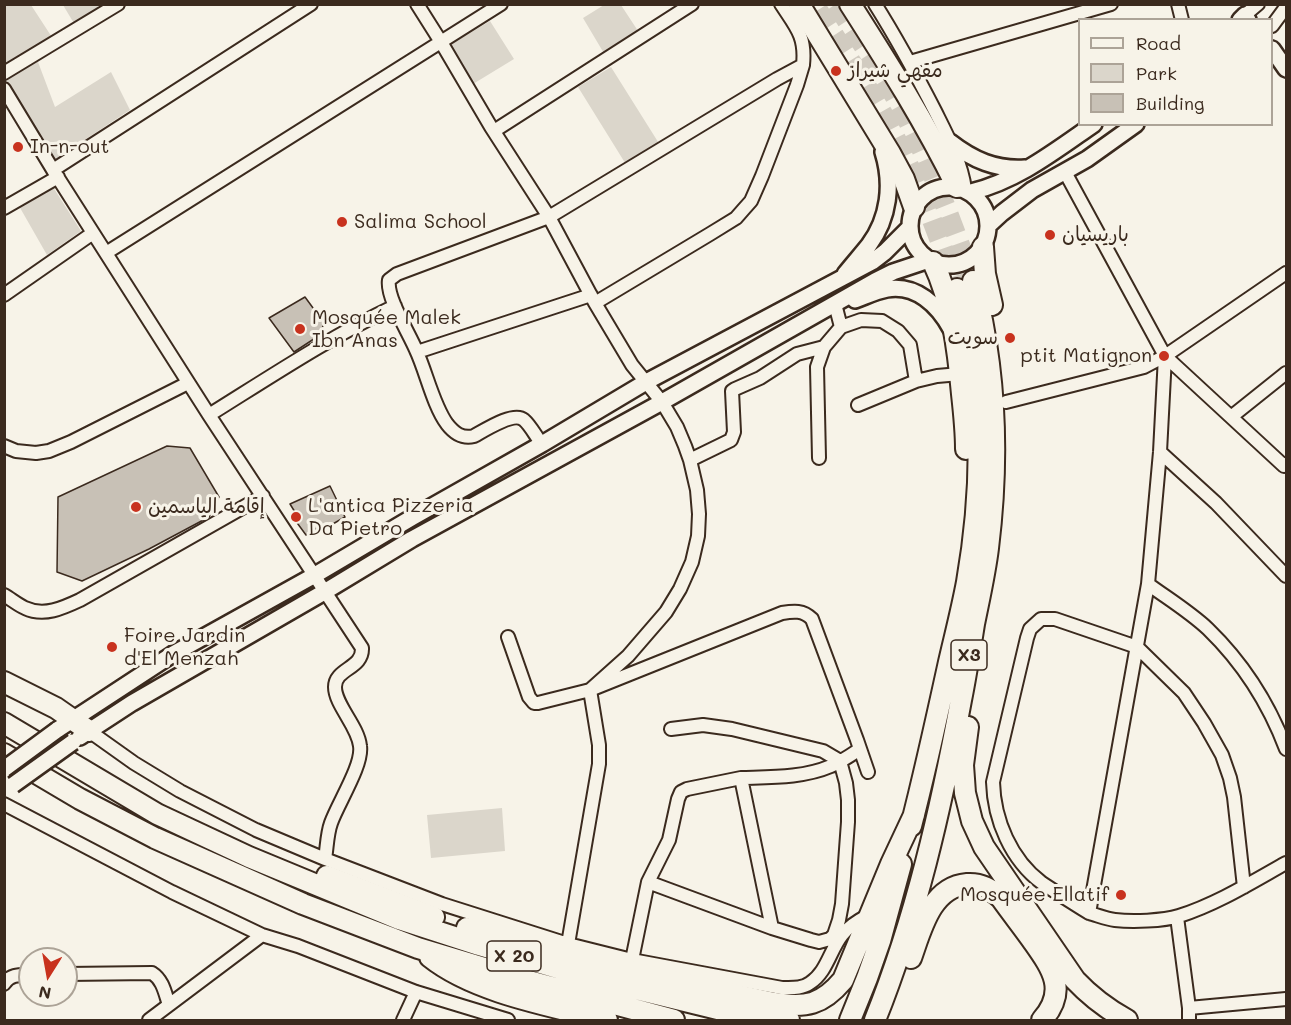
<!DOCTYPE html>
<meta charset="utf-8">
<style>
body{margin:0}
#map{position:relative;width:1291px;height:1025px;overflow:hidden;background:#f7f3e8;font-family:Mali,sans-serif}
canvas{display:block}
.frame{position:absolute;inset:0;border:6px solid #3b2a1e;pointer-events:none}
.legend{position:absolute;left:1078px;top:18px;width:195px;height:108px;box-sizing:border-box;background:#f7f3e8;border:2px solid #aca397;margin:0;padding:8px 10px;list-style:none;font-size:18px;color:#3b2a1e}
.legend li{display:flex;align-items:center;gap:12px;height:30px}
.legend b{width:30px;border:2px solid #aca397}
.north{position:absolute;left:18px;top:947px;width:60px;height:60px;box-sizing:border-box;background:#f7f3e8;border:2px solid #aca397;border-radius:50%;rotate:191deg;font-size:16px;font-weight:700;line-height:24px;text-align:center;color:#3b2a1e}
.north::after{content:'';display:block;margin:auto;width:21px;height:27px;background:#c8321e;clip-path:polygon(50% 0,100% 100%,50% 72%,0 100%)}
</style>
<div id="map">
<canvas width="1291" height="1025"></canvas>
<div class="frame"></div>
<ul class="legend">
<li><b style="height:8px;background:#f7f3e8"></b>Road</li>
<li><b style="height:16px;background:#dbd6cb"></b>Park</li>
<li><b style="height:16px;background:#c8c1b6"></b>Building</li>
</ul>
<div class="north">N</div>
</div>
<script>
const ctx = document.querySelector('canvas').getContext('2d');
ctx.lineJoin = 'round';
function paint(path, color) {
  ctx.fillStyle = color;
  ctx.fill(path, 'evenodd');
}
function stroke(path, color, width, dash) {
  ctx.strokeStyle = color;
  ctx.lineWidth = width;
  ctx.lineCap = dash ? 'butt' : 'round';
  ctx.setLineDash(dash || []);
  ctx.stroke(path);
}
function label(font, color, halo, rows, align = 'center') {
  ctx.font = font + ' Mali,"Playpen Sans Arabic",sans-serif';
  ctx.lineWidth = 6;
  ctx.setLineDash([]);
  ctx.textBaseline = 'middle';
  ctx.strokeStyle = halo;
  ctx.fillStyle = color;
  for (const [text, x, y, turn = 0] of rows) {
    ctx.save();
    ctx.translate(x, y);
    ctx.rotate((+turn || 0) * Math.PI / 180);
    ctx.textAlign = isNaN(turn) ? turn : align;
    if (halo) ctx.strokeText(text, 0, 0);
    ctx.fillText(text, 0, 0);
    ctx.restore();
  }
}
paint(new Path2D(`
 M5 5H31L59 48 38 62 55 107 111 72 130 110 54 160 5 84 4 22 6 21 5 19Z
 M63 5H97L100 9 75 25Z
 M604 5H621L640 34 605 55 583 18Z
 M490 21 514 59 473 84 450 45Z
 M611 67 660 145 627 166 578 87Z
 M53 187 81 231 47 255 19 206Z
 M502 808 505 851 431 858 427 815Z`), '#dbd6cb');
const building = new Path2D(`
 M305 297 324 323 320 335 294 352 269 318Z
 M167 446 190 448 219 497 209 517 149 549 82 581 57 572 58 497Z
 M330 486 345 517 331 525 321 529 320 527 306 535 295 520 298 517 290 504Z`);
paint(building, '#c8c1b6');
stroke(building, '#3b2a1e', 1.5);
stroke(new Path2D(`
 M836 4C858 38 881 71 900 106 930 162 952 222 973 281
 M818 10C840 45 864 80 884 116 914 171 937 230 957 289`), '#d1cbc0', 20, [20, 10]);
const minor = new Path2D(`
 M417 4 441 42 491 127 549 217 595 303 632 365 662 402 677 427 685 446 690 460 697 490 699 514 698 536 692 562 680 589 666 612 628 656 590 690 538 703H534L529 697 508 637
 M875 4C897 39 916 74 935 111 948 137 961 161 965 189
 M1178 4 1182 20
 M1245 15 1258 4
 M1272 26 1286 7
 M910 62 1111 4
 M4 73 118 4
 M4 89 53 170 209 415 362 648C363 669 335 668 335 687 335 705 358 726 360 746 363 765 338 803 331 823 327 834 327 847 325 859
 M494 131 692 4
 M53 170 311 4
 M1065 172 1165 356 1284 466 1286 464
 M4 208 58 177
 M106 253 501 4
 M1286 273 1165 356 1160 452 1148 584 1089 913C1097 915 1106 919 1115 920 1132 922 1163 921 1179 916 1217 904 1252 882 1286 863
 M4 295 93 233
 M595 303 710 234 736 218 743 210 751 201 762 176 797 85 803 65
 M835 304 841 327
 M417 352 591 295
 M1006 402 1144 367 1165 356
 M858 405 916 381 937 376 960 374
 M209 415C270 377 330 337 395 306
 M1231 417 1286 373
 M542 444C536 437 531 426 524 420 514 411 485 430 474 436 462 439 454 433 447 424 433 405 426 371 416 350 409 333 386 297 389 280L397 274 549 217 777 79 803 65C806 36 796 27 781 4
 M4 446 16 451 36 453 49 451 71 442 188 383
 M1160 452 1216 503 1286 576
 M819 458 817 367 824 347 841 327 861 320 882 321 898 331 910 345 916 381
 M690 460 731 440 734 432 732 391 735 389 760 378 797 354 824 347
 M1148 584C1167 598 1190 612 1208 629 1242 662 1269 704 1286 749
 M4 595C11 599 18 605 25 608 44 617 63 608 80 600L263 496
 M89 731 134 763 180 791 256 830 325 859 442 904 568 944 632 960 782 988C792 988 802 989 810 983 827 972 830 950 842 935 849 926 859 920 869 915
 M741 778C771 777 803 778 831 766 841 762 851 755 860 749
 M4 804 172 892 262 935 298 946 416 992 508 1020
 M648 882 772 928 811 940 819 942 830 939 834 935 839 920 842 904 848 822V800L846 783 840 761 823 751 732 729 703 725 671 729
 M1089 913C1073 903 1057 893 1042 883 1011 860 994 820 993 782L1027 638 1030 629 1041 619H1055L1137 647 1184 693 1204 723 1222 755 1230 778 1234 797 1244 887
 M1177 917 1189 1008V1020
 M568 944 599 764V745L590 690 782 613C794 611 803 610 812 619L857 740 868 772
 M632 960 648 882 669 840 678 799 681 792 687 789 741 778 772 928
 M66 974 152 973C163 980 165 993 169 1005
 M4 984C10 974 20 975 30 975
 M1189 1008 1286 999
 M149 1020 262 935
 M403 1020 416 992`);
const tertiary = new Path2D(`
 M1240 20 1245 15 1248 20
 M1272 49 1286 69
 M950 142C973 160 996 170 1025 168
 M910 226a39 39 0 1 1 78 0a39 39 0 1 1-78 0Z
 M971 192C1017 181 1055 151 1094 124
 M989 225 1002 213 1032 190 1087 159 1136 124
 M845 274C853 264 861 255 869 245 889 218 893 184 883 152
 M855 300C866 296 876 291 887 289 916 284 938 305 951 329
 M57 730 173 654 315 575 413 517 542 444 646 382 872 262 885 252 910 227
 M80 737 132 703 326 591 412 539 662 402 875 281 893 272 929 260`);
const trunk = new Path2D(`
 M799 4 890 153 904 179 914 207
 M850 4C889 65 925 122 957 187
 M983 247 985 274 992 305
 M933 262C952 302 958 349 962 394 964 412 966 431 966 449
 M4 682 56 708 89 731
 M4 723 157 814 249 857 399 919 479 945 595 979 726 1011 789 1020
 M968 727 963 765 965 793 972 821 984 847 1075 980C1091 997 1107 1009 1127 1020
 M4 754 80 799 155 838 303 904 418 948 521 979 674 1020
 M911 826C925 772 937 717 949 662 955 636 962 609 967 582 984 484 984 385 957 289
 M327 876 434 917
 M467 928 564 954 662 979 774 1003C806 1008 822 1005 843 980L891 864 914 815
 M430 957C475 993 552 1006 607 1020
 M911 958C921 930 931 887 967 884 981 883 991 889 1001 898 1011 912 1022 926 1032 940 1051 967 1069 990 1042 1020
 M850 1020 867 978 880 941 901 864
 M875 1020C916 918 941 809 961 700 966 675 970 649 974 624 979 599 985 573 988 548 999 459 996 368 973 281`);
stroke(minor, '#3b2a1e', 16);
stroke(tertiary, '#3b2a1e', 20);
stroke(trunk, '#3b2a1e', 24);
stroke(minor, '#f7f3e8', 12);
stroke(tertiary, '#f7f3e8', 15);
stroke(trunk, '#f7f3e8', 20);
const tertiaryBridge = new Path2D(`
 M4 769 57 730
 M13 785 73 742`);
stroke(tertiaryBridge, '#3b2a1e', 20, []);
stroke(tertiaryBridge, '#f7f3e8', 15);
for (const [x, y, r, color] of [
 [836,71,6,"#c8321e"],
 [18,147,6,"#c8321e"],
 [342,222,6,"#c8321e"],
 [1050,235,6,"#c8321e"],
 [300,329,6,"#c8321e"],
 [1010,338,6,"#c8321e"],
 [1164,356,6,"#c8321e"],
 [136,507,6,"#c8321e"],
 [296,517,6,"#c8321e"],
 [112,647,6,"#c8321e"],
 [1121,895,6,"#c8321e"]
]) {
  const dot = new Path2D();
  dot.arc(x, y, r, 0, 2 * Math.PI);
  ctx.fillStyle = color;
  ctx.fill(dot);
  stroke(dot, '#f7f3e8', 2);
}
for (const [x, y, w] of [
 [969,655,36],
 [514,956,54]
]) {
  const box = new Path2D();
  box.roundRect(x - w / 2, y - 15, w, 30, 4.5);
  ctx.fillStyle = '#f7f3e8';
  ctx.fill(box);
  stroke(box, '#3b2a1e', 1.5);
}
label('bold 18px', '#3b2a1e', null, [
 ["X3",969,655],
 ["X 20",514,956]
]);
label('20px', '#3b2a1e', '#f7f3e8', [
 ["مقهي شيراز",848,71],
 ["In-n-out",30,147],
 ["Salima School",354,222],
 ["باريسيان",1062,235],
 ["Mosquée Malek",312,318],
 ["Ibn Anas",312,341],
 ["سويت",998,338,"right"],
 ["ptit Matignon",1152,356,"right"],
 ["L'antica Pizzeria",308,506],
 ["Da Pietro",308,529],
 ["إقامة الياسمين",148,507],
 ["Foire Jardin",124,636],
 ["d'El Menzah",124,659],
 ["Mosquée Ellatif",1109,895,"right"]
], 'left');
</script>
